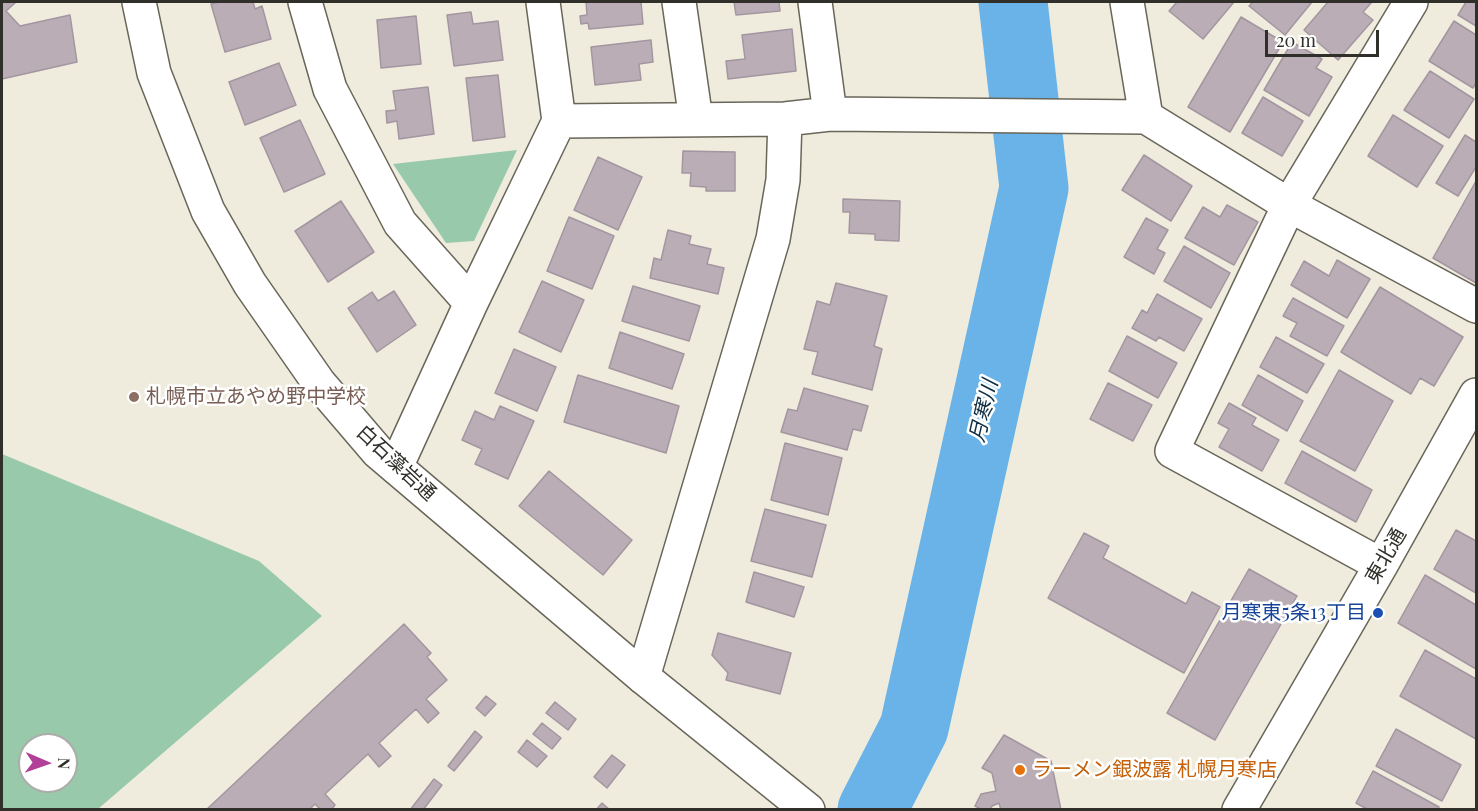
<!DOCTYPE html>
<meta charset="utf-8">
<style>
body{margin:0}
#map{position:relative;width:1478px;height:811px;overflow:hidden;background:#efecdd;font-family:"Playfair Display",serif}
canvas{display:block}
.frame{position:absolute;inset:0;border:3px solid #302f29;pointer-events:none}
.north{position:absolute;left:18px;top:733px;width:60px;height:60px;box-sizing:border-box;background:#fff;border:2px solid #acaca9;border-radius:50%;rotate:92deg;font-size:16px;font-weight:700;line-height:24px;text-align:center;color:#302f29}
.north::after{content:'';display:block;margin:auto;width:21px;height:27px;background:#b23f98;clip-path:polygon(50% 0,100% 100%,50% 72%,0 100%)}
.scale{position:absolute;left:1265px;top:30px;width:114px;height:27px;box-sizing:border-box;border:3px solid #302f29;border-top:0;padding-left:8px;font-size:18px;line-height:21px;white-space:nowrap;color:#302f29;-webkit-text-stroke:4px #fff;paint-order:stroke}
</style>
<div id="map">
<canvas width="1478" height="811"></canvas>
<div class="frame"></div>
<div class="north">N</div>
<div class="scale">20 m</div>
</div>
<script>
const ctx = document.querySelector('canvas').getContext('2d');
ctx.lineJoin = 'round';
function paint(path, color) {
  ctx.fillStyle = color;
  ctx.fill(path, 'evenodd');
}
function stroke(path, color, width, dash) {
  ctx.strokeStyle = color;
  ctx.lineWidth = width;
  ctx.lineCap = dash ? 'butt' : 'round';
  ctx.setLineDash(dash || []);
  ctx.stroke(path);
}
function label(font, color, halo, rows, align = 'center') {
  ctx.font = font + ' "Playfair Display","Noto Sans JP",serif';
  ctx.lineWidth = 5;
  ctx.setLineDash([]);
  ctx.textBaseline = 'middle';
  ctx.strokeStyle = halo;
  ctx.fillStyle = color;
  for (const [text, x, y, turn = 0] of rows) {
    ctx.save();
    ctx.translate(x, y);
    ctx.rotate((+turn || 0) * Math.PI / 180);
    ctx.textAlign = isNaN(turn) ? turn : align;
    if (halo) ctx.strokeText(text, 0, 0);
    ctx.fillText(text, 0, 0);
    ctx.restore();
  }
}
paint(new Path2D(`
 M517 150 474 241 446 243 393 164Z
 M2 454 259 561 322 616 98 809H2ZM30 745H66V781H30Z`), '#99c9ab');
stroke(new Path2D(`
 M872 810 914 728 1034 188 1013 2`), '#69b3e8', 69);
const building = new Path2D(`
 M2 2H16L6 11 20 26 70 15 77 62 2 79Z
 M219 2H253L255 9 262 6 271 39 225 52 211 4Z
 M586 2H641L643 24 589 29 588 23 581 24 580 16 587 15Z
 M734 2H779L780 11 736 15Z
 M1177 2H1234L1203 39 1169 11Z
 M1253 2H1312L1285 35 1249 6Z
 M1328 2H1372L1363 12 1373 20 1338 60 1304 30Z
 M1466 2H1476V26L1458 15Z
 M471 12 473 24 498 21 503 60 454 66 447 15Z
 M416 16 421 64 381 68 377 20Z
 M1241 17 1283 42 1230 132 1188 107Z
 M1454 21 1476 35V83L1473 88 1429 61Z
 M792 29 796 71 728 79 726 61 745 59 742 35Z
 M651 40 653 62 639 64 641 80 595 85 591 47Z
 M1292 42 1322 59 1316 68 1332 77 1309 116 1264 90Z
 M279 63 296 105 245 125 229 82Z
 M1430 71 1474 99 1449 138 1404 110Z
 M498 75 505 137 473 141 466 78Z
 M428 87 434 134 399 139 397 121 387 123 386 111 396 110 393 91Z
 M1263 97 1303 121 1282 156 1242 133Z
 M1393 115 1443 146 1417 187 1368 156Z
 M300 120 325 174 284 192 260 138Z
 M1465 135 1476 142V167L1458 196 1436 183Z
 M683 151 735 152V191H706V187L690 186 691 173H682Z
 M1144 155 1192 186 1171 221 1122 190Z
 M598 157 642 177 618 230 574 210Z
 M1476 181V283L1433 258Z
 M843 199 900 201 899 241 875 240V234L849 233 850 212H843Z
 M341 201 374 252 328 282 295 231Z
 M1227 205 1258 222 1234 265 1185 238 1203 207 1220 217Z
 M569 217 614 236 592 289 547 271Z
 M1146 218 1168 230 1157 249 1165 253 1154 274 1124 257Z
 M668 230 691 236 689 244 711 249 707 264 724 268 718 294 650 278 654 258 661 260Z
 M1184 246 1230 273 1211 308 1164 281Z
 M1337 260 1370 279 1347 318 1291 285 1304 261 1329 276Z
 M542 281 584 300 561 352 519 332Z
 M836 283 887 296 874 346 882 349 872 390 812 374 818 352 804 349 817 301 830 305Z
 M633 286 700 306 689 341 622 321Z
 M1380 287 1463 337 1434 386 1420 378 1411 394 1341 352Z
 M394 291 416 325 377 352 348 308 372 292 378 301Z
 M1157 294 1202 319 1184 351 1159 337 1156 341 1132 328 1142 310 1147 313Z
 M1293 298 1344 326 1327 356 1290 336 1297 323 1283 316Z
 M620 332 684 354 672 389 609 368Z
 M1127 336 1177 363 1158 398 1109 371Z
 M1276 337 1324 364 1307 393 1260 367Z
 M514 349 556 367 537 411 495 393Z
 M1339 370 1393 401 1355 471 1300 441Z
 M578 375 679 406 666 453 564 422Z
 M1258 375 1303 401 1287 431 1242 405Z
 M1108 383 1152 405 1133 441 1090 419Z
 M804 388 868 406 861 431 853 429 847 450 781 432 788 409 797 411Z
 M1229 403 1256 418 1252 425 1279 440 1262 471 1219 447 1229 429 1218 423Z
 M500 406 534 421 508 479 475 464 482 449 462 440 475 411 494 420Z
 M785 443 842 458 828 515 771 500Z
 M1302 451 1372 490 1356 522 1285 483Z
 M549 471 632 540 603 575 519 506Z
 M765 509 826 525 812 577 751 561Z
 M1456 530 1476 541V593L1434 569Z
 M1084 533 1109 546 1103 558 1186 604 1192 592 1220 607 1184 673 1048 598Z
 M1249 569 1297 596 1215 740 1167 713Z
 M754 572 804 587 794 617 746 602Z
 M1425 575 1476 605V669L1398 623Z
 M404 624 431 653 427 657 447 680 426 699 439 713 428 723 416 709 379 743 391 756 379 767 368 754 325 794 335 805 331 810H321L315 804 309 810H206Z
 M718 633 791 653 780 694 726 680 728 673 712 655Z
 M1425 650 1476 679V739L1400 696Z
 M486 696 496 704 485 716 476 708Z
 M555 702 576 719 568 730 546 713Z
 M542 723 561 738 552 749 533 734Z
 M1396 729 1461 765 1442 801 1376 766Z
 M475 731 482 737 454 771 448 766Z
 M1004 735 1051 761 1061 810H1001L999 803 992 806 990 810H983L975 806 981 794 996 791 992 773 982 768Z
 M527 740 547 756 537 767 518 752Z
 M612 755 625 765 607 788 594 777Z
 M1373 771 1439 807 1438 810H1369L1356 803Z
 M434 779 442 785 423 810H410Z
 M602 803 610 810H596Z`);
paint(building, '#baadb6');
stroke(building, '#a396a0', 1.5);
const minor = new Path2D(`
 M305 2 330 89 400 223 471 303
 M679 2 696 120
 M815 2 830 114
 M1127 2 1146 117 1289 205 1476 306
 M559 121 785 119 830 114 1146 117
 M396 467 471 303 559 121 543 2
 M1381 565 1172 451 1289 205 1411 2
 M643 677 773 239 783 180 785 119
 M1239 810 1381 565 1476 395`);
const major = new Path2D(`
 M139 2 154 73 208 211 250 284 319 383 378 452 643 677 808 810`);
stroke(minor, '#696659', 36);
stroke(major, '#696659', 36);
stroke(minor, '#fff', 33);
stroke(major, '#fff', 33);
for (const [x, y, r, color] of [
 [134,397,6,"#8d6e63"],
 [1378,613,6,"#1a4fb4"],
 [1020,770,6,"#e8710a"]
]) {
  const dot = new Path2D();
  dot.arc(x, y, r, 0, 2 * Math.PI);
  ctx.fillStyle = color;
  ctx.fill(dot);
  stroke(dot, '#fff', 2);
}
label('20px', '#785e54', '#fff', [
 ["札幌市立あやめ野中学校",146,397]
], 'left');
label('20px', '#302f29', '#fff', [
 ["白石藻岩通",396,463,43],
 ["東北通",1386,556,-60]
]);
label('20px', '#164399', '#fff', [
 ["月寒東5条13丁目",1366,613]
], 'right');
label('20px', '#c56008', '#fff', [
 ["ラーメン銀波露 札幌月寒店",1032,770]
], 'left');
label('italic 21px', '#0e2e44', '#fff', [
 ["月寒川",984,411,-77]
]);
</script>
